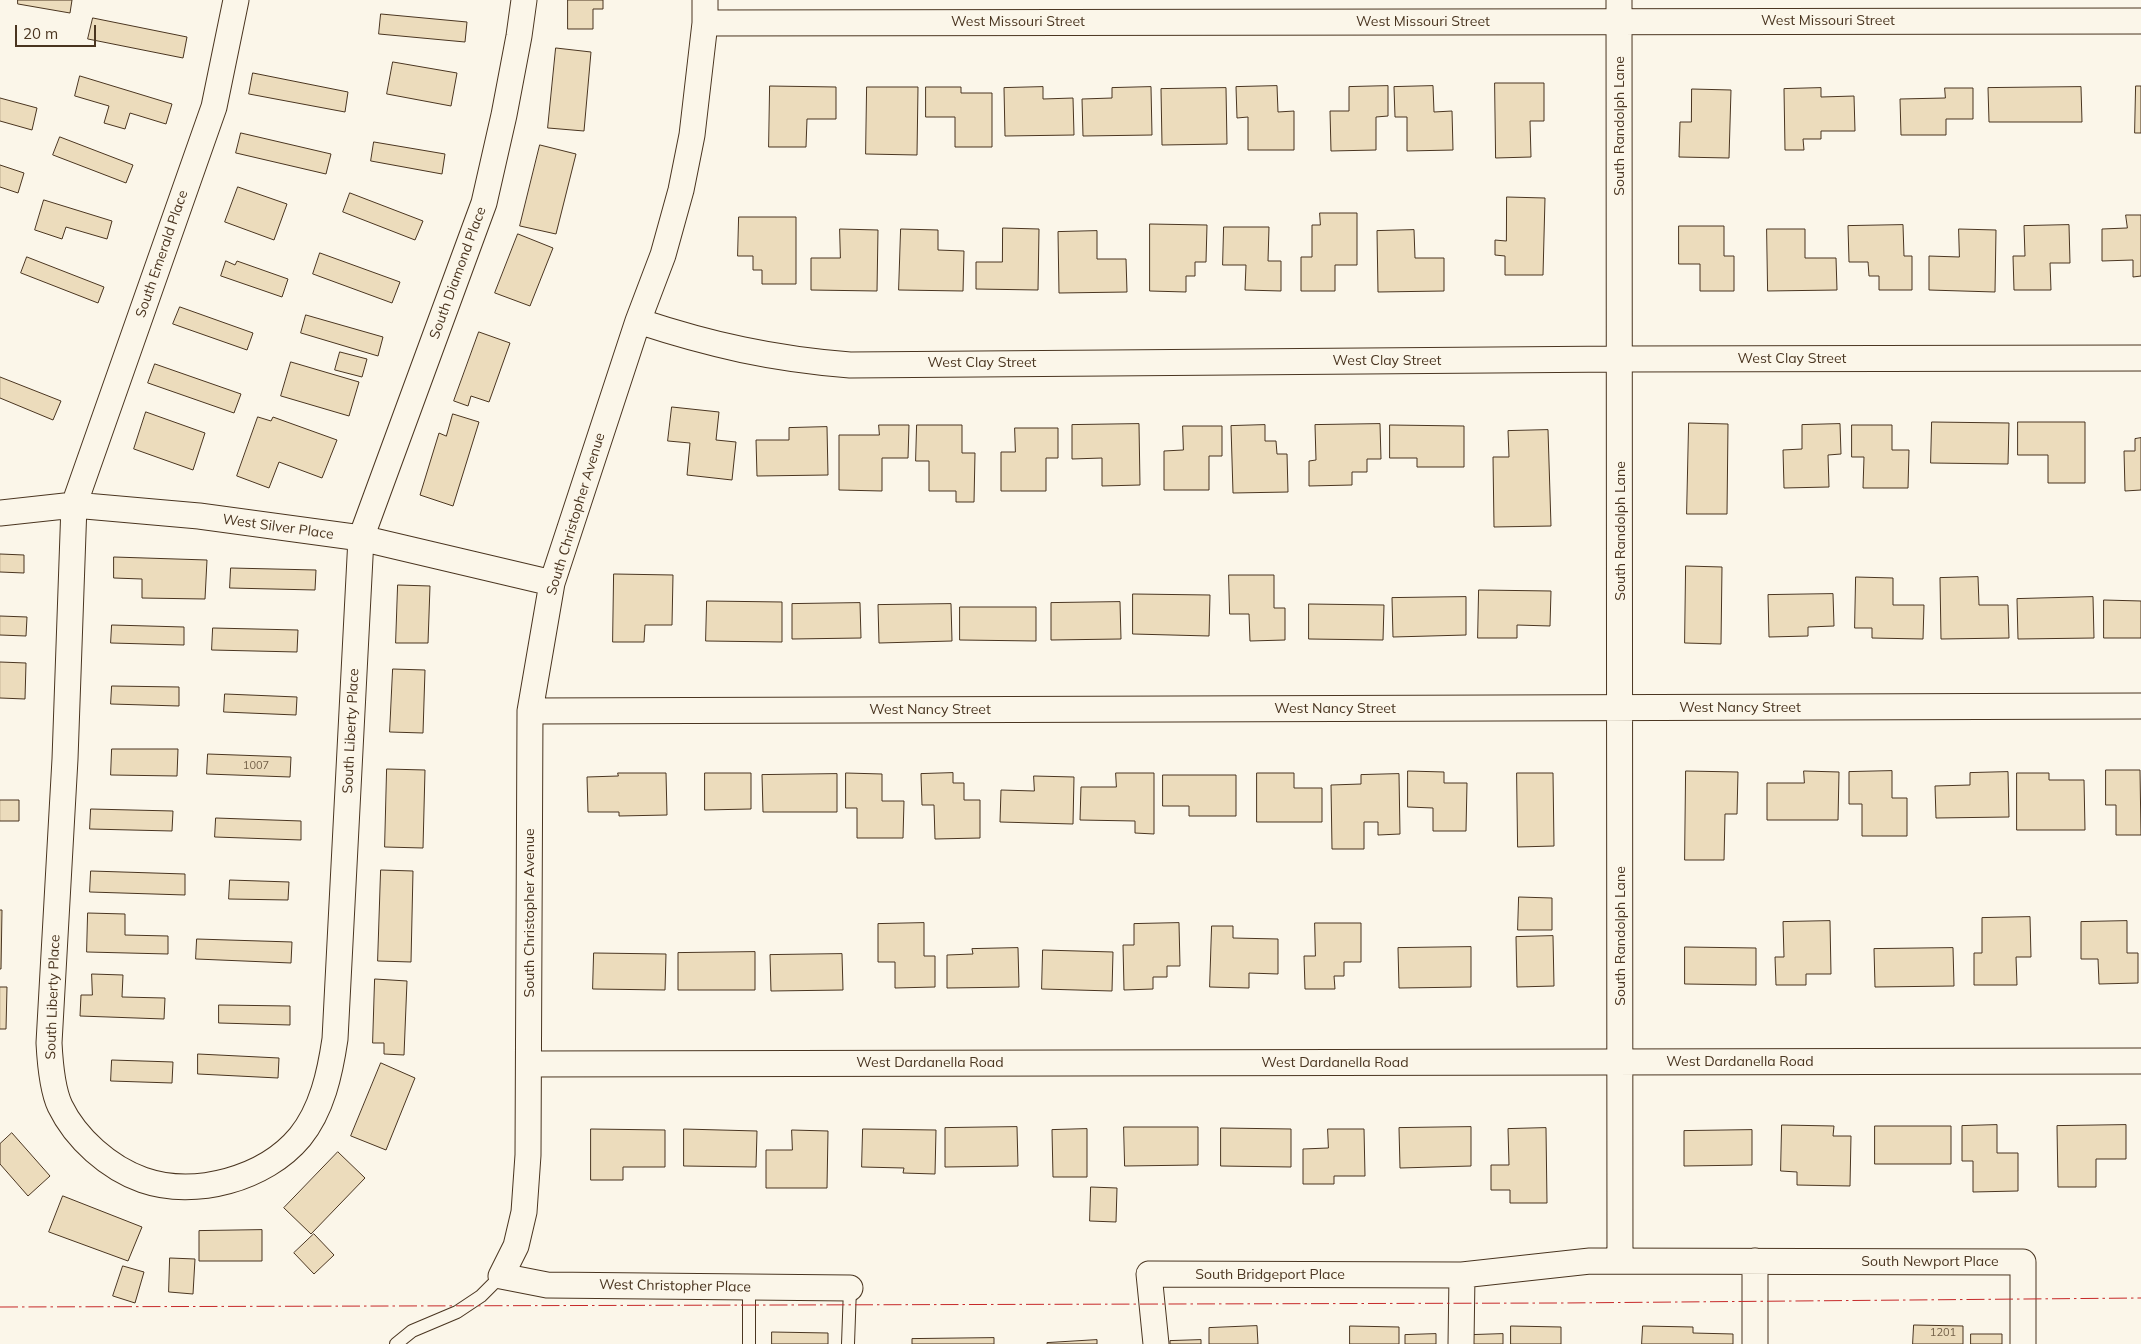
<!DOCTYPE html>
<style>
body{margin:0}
#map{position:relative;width:2141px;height:1344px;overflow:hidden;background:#fbf6e9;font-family:Mulish,sans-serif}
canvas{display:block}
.scale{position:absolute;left:15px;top:25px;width:81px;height:22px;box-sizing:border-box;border:2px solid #4a3520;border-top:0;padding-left:6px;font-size:15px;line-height:18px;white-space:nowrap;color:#4a3520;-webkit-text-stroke:4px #fbf6e9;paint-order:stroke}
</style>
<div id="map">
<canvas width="2141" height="1344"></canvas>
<div class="scale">20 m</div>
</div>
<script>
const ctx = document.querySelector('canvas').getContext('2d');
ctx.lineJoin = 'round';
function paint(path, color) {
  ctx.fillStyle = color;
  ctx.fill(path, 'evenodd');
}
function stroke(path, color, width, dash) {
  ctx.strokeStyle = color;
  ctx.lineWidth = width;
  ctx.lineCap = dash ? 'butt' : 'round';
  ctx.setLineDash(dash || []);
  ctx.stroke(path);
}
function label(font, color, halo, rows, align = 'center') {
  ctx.font = font + ' Mulish,sans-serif';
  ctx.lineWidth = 4;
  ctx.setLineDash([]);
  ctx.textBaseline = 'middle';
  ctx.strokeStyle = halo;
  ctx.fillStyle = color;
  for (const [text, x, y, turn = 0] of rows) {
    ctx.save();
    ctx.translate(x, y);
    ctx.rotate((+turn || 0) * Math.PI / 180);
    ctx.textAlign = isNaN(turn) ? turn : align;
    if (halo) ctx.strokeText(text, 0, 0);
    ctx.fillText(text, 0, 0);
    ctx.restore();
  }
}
const building = new Path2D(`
 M18 0H72L70 13 18 4Z
 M568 0H603V9H593V29H568Z
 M381 14 467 22 465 42 379 34Z
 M93 18 187 37 183 58 88 39Z
 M556 48 591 52 584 131 548 128Z
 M393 62 457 73 451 106 387 94Z
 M253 73 348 92 345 112 249 94Z
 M80 76 172 104 166 124 130 113 125 129 104 123 109 106 75 96Z
 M1495 83H1544V121H1530L1531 157 1496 158Z
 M770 86 836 87V119H807L806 147H769Z
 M1277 86 1278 112 1294 111V150H1248V117L1237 118 1236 87Z
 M1388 86V116L1376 117V150L1331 151 1330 111H1349V87Z
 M1433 86 1434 112 1452 111 1453 150 1407 151V117H1395L1394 87Z
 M2136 86H2141V133H2135Z
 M867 87H918L917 155 866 154Z
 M926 87H961V93H992V147H955V117H926Z
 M1043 87V99L1073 98 1074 135 1005 136 1004 88Z
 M1151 87 1152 135 1083 136 1082 99 1112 98V88Z
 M2081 87 2082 122H1989L1988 88Z
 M1226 88 1227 144 1162 145 1161 89Z
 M1821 88V97L1854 96 1855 131H1821V139H1803L1804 150H1785L1784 89Z
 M1945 88H1973V119H1946V135H1901L1900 99 1945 98Z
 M1692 89 1731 90 1729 158 1679 157 1680 122H1691Z
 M0 98 37 108 32 130 0 121Z
 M241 133 331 154 326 174 236 153Z
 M60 137 133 165 126 183 53 155Z
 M374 142 445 154 442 174 371 161Z
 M540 145 576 154 556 234 520 226Z
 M0 165 24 173 18 193 0 187Z
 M238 187 287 204 274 240 225 222Z
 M350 193 423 221 415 240 343 212Z
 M1507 197 1545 198 1543 275H1505V256L1495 255V240L1506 241Z
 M44 200 112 221 107 239 66 227 62 239 35 230Z
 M1320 213H1357V265H1335V291H1301V257H1312V225H1320Z
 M2126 215H2141V276L2133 277V260L2102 261V229L2127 228Z
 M739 217H796V284H762V270H753V256H738Z
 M1150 224 1207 225 1206 262H1195V276H1186V292L1150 291Z
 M1903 225 1904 256H1912V290H1879V276H1869L1868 262H1849L1848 226Z
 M2069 225 2070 263H2050L2051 290H2014L2013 256H2025L2024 226Z
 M1679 226H1724V256H1734V291H1700V264H1679Z
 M1224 227H1269L1268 261H1281V291L1245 290 1246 265H1223Z
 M1003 228 1039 229 1038 290 976 289V262H1002Z
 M840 229 878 230 877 291 811 290V258H840Z
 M901 229 938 230V250L964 251 963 291 899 290Z
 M1767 229H1805V258H1836L1837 290 1768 291Z
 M1959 229 1996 230 1995 292 1929 290V256L1959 257Z
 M1414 230 1415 258H1444V291L1378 292 1377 231Z
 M1097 231V259H1126L1127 292 1059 293 1058 232Z
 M518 234 553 248 530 306 495 293Z
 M320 253 400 282 392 303 313 274Z
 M27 257 104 287 98 303 21 273Z
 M226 261 235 265 237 261 288 279 282 297 221 276Z
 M180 307 253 333 247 350 173 324Z
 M306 315 383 337 378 356 301 333Z
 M479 332 510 343 489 402 471 396 468 406 454 401Z
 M340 352 367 359 362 377 335 370Z
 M291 362 359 382 349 416 281 396Z
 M155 364 241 394 234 413 148 383Z
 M0 377 61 401 53 420 0 398Z
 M672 407 719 412 716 440 736 442 732 480 687 475 690 443 668 441Z
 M146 412 205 433 193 470 134 449Z
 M453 414 479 422 453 506 420 495 439 433 446 436Z
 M258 417 271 421 273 417 337 440 322 478 279 462 269 488 237 476Z
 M1932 422 2009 423 2008 464 1931 463Z
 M2018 422H2085V483H2048V455H2018Z
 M1689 423 1728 424 1727 514H1687Z
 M1139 424 1140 485 1102 486V458L1072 459V425Z
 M1380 424 1381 459H1367V472H1352V485L1309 486V461L1316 460 1315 425Z
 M1840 424 1841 454 1828 455 1829 487 1784 488 1783 450 1802 449V425Z
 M879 425H909L908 458H882V491L839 490V435H879Z
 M917 425H962V453H975L974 502H956V491H929V461H916Z
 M1265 425V441H1276L1277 454H1287L1288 492 1233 493 1231 426Z
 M1390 425 1464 426V467H1417V458H1390Z
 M1852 425H1892V450H1909L1908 488H1863L1864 457H1852Z
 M1183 426H1222V456H1209V490H1164V451L1183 450Z
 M827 427 828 475 757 476 756 440H789V428Z
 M1015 428H1058V458H1046V491H1001V452H1015Z
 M1548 430 1551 526 1494 527 1493 457H1509L1508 431Z
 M2141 438V490L2125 491 2124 451H2135V439Z
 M0 554 24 555V573L0 572Z
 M114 557 207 560 205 599 142 598V579L114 578Z
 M1686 566 1722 567 1721 644 1685 643Z
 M231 568 316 570 315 590 230 588Z
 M614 574 673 575 672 625H645L644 642H613Z
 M1229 575H1274V608H1285V640L1250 641 1249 614H1230Z
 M1856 577 1893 578V605H1924L1923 639 1872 638V628H1855Z
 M1978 577 1979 605H2008L2009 638 1941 639 1940 578Z
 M398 585 430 586 428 643H396Z
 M1479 590 1551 591 1550 626 1517 625V638H1478Z
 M1133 594 1210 595 1209 636 1133 634Z
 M1833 594 1834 626 1808 627V636L1769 637 1768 595Z
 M1466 597V635L1393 637 1392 598Z
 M2093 597 2094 638 2018 639 2017 599Z
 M2104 600 2141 601V638H2104Z
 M707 601 782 602V642L706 641Z
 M1120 602 1121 639 1051 640V603Z
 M860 603 861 638 792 639V604Z
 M951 604 952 641 879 643 878 605Z
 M1309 604 1384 605 1383 640 1309 639Z
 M960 607H1036V641L960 640Z
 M0 616 27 617 26 636 0 635Z
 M112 625 184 627V645L111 643Z
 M213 628 298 630 297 652 212 650Z
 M0 662 26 663 25 699 0 698Z
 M393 669 425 670 423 733 390 732Z
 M112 686 179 687V706L111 704Z
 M225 694 297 697 296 715 224 712Z
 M112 749H178L177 776 111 775Z
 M208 754 291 757 290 777 207 774Z
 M387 769 425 770 423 848 385 847Z
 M2106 770H2140L2141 835H2116V805H2106Z
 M1408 771 1444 772V783H1467L1466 831H1433V808L1408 807Z
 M1686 771 1738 772 1737 814H1725L1724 860H1685Z
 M1804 771 1839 772 1838 820H1767V783H1804Z
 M1892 771V798H1907V836H1862V804H1849V772Z
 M2008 772 2009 817 1936 818 1935 786 1970 785V773Z
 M618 773H666L667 815 619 816V812H588L587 777 618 776Z
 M705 773H751V809L705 810Z
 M846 773 882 774V801H904L903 838H857V808H846Z
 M953 773V783H964V800H980V838L935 839 934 805H922L921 774Z
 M1116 773H1154V834L1135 833V821L1080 820 1081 787H1116Z
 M1257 773H1294V788H1322V822H1257Z
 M1517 773H1553L1554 846 1518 847Z
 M2017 773H2049V780H2084L2085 830H2017Z
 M837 774V812H763L762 775Z
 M1399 774 1400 834 1378 835V822H1364V849H1332L1331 785 1361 784V775Z
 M1163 775H1236V816H1189V806H1163Z
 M1034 776 1074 777 1073 824 1000 822 1001 790 1034 791Z
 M0 800H19V821H0Z
 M91 809 173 811 172 831 90 829Z
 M216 818 301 821V840L215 837Z
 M381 870 413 871 411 962 378 961Z
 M91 871 185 874V895L90 892Z
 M230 880 289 882 288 900 229 899Z
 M1519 897 1552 898V930H1518Z
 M0 910H2L1 969H0Z
 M88 913 125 914V935L168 936V954L87 952Z
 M2030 917 2031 957H2016L2017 985H1974V953H1982V918Z
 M1830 921 1831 974H1806V985H1776L1775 957H1784L1783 922Z
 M2127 921V953H2138V983L2099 984 2098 959H2081V922Z
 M924 923V956H935V987L895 988V962H878V924Z
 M1179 923 1180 966H1167V977H1153V989L1124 990 1123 945H1134V924Z
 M1315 923H1361V962H1344V976H1334L1335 989H1305L1304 956H1315Z
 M1212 926H1233V938L1278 939V974L1249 973V988L1210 987Z
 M1553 936 1554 986 1517 987 1516 937Z
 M197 939 292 942 291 963 196 959Z
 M1471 947V987L1399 988 1398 948Z
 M1685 947 1756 948V985L1685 984Z
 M1018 948 1019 987 947 988V955L973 954 972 949Z
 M1953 948 1954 986 1875 987 1874 949Z
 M1043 950 1113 952 1112 991 1042 989Z
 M755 952V990H678V953Z
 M594 953 666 954 665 990 593 989Z
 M842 954 843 990 771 991 770 955Z
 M92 974 123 975 122 997 165 998 164 1019 80 1016 81 995H92Z
 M375 979 407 981 404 1055 384 1054V1043H373Z
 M0 987H7L6 1029H0Z
 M219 1005 290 1006V1025L219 1023Z
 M198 1054 279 1058 278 1078 198 1074Z
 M112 1060 173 1062 172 1083 111 1081Z
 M381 1063 415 1078 386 1150 351 1136Z
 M1782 1125 1834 1126 1833 1136H1851L1850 1186 1797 1185V1172L1781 1171Z
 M1997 1125V1153H2018V1191L1973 1192V1161H1962V1126Z
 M2126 1125V1159H2096V1187H2058L2057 1126Z
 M1875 1126H1951V1164H1875Z
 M1017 1127 1018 1166 945 1167V1128Z
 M1124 1127H1198V1165L1125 1166Z
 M1471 1127V1166L1400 1168 1399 1128Z
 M1221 1128 1291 1129V1167L1221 1166Z
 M1546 1128 1547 1203H1510V1190H1491V1165H1509L1508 1129Z
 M591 1129 665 1130V1167H623V1180H591Z
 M684 1129 757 1131 756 1167 684 1166Z
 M863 1129 936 1130 935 1174 903 1173 904 1168 862 1167Z
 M1087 1129V1177H1053L1052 1130Z
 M1328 1129H1364L1365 1176H1334V1184H1303V1149L1328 1148Z
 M792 1130 828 1131 827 1188H766V1150H792Z
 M1752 1130V1165L1684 1166V1131Z
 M12 1133 50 1176 28 1196 0 1164V1144Z
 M338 1152 365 1178 311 1234 284 1208Z
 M1091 1187 1117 1188 1116 1222 1090 1221Z
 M63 1196 142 1227 128 1261 49 1232Z
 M262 1230V1261H199V1231Z
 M314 1234 334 1255 314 1274 294 1253Z
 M170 1258 195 1259 193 1294 169 1292Z
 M123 1266 144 1272 135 1303 113 1296Z
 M1914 1325 1963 1326V1344H1913Z
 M1257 1326 1258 1344H1209V1328Z
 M1350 1326 1399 1327V1344H1350Z
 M1511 1326 1561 1327V1344H1511Z
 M1643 1326 1693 1327V1333L1733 1334V1344H1642Z
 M772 1332 828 1333V1344H772Z
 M1436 1334V1344H1405V1335Z
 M1503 1334V1344H1472V1335Z
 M1971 1334H2002V1344H1971Z
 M994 1338V1344H912V1339Z
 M1097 1340V1344H1047V1343Z
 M1201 1340V1344H1170V1341Z`);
paint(building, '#ecdcbc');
stroke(building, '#4a3520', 1);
const service = new Path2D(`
 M396 1344 412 1331 457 1312 481 1296 501 1276
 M749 1344V1287
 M848 1344 850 1288`);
const minor = new Path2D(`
 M236 0 214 107 74 505 65 759 49 1043C50 1062 52 1089 60 1106 76 1139 109 1168 143 1180 195 1198 265 1179 300 1137 322 1110 330 1073 335 1039L361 538 484 203 504 115 519 36 524 0
 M705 0V23L692 135 681 190 663 255 638 321 552 583 530 711 528 1155 524 1212 516 1246 501 1276 547 1285 850 1288
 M1619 0 1620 1261
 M705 23 2141 21
 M638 321C711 345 773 359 850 365L1621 359 2141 358
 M0 513 74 505 199 516 361 538 552 583
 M530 711 2141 706
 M529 1064 2141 1061
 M1755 1261V1344
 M1462 1275 1590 1261 2023 1262V1344
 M1156 1344 1149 1274 1462 1275 1461 1344`);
stroke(service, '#4a3520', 14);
stroke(minor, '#4a3520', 27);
stroke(service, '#fbf6e9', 12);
stroke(minor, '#fbf6e9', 25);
stroke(new Path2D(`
 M0 1307 1563 1303 2141 1298`), '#c62828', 1, [18, 4, 2.5, 4]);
label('11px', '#725f47', null, [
 ["1007",256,766],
 ["1201",1943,1333]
]);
label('14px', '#4a3520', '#fbf6e9', [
 ["West Missouri Street",1828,21],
 ["West Missouri Street",1018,22],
 ["West Missouri Street",1423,22],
 ["South Randolph Lane",1620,126,-90],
 ["South Emerald Place",162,254,-71],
 ["South Diamond Place",458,273,-70],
 ["West Clay Street",1792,359],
 ["West Clay Street",1387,361],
 ["West Clay Street",982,363],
 ["South Christopher Avenue",576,514,-73],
 ["West Silver Place",278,527,8],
 ["South Randolph Lane",1621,531,-90],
 ["West Nancy Street",1740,708],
 ["West Nancy Street",1335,709],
 ["West Nancy Street",930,710],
 ["South Liberty Place",351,731,-87],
 ["South Christopher Avenue",530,913,-90],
 ["South Randolph Lane",1621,936,-90],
 ["South Liberty Place",53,997,-88],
 ["West Dardanella Road",1740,1062],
 ["West Dardanella Road",930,1063],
 ["West Dardanella Road",1335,1063],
 ["South Newport Place",1930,1262],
 ["South Bridgeport Place",1270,1275],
 ["West Christopher Place",675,1286,1]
]);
</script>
